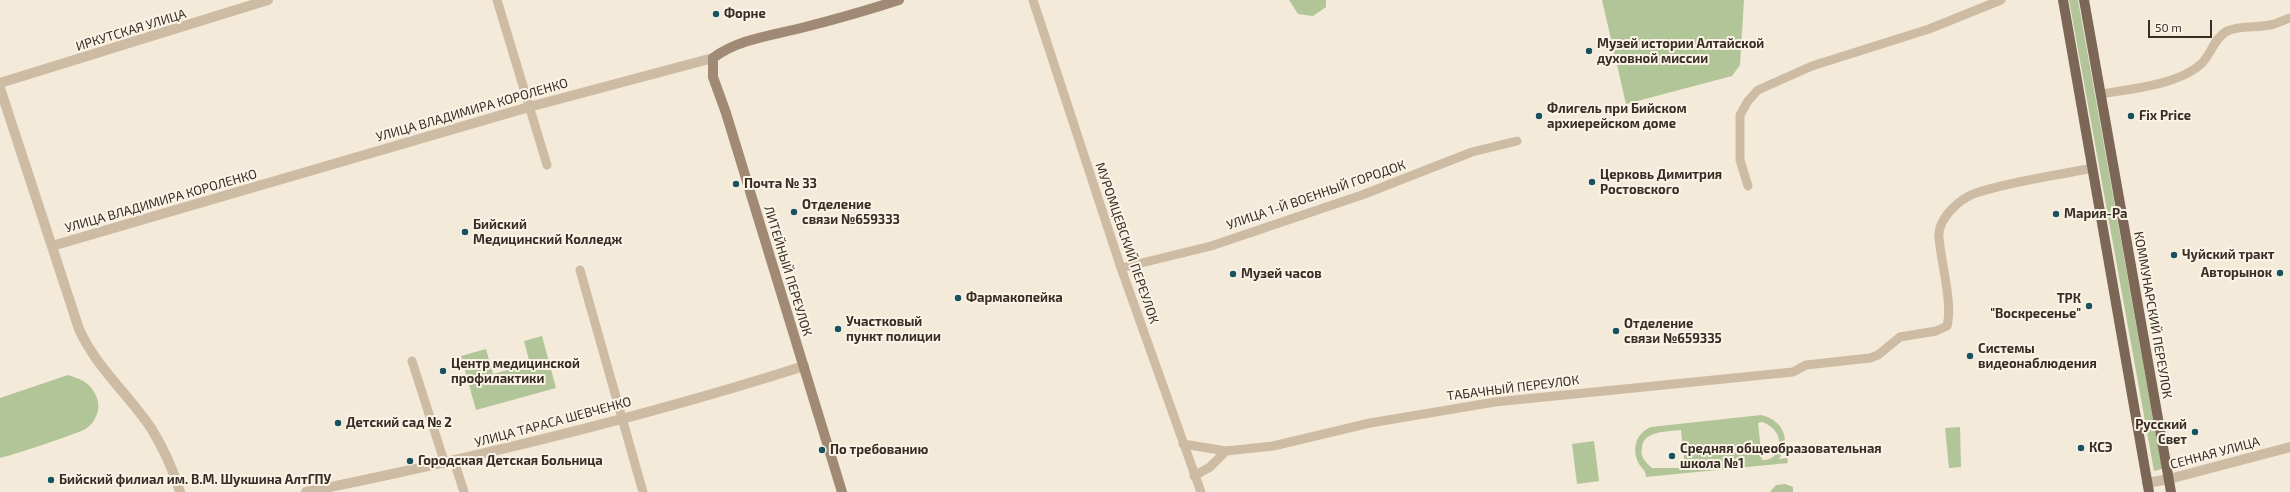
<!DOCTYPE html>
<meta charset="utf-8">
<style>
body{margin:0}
#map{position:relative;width:2290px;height:492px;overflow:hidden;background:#f4ead9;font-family:"Exo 2",sans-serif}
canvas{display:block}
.scale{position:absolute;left:2148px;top:20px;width:64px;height:18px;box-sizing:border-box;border:2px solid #382e26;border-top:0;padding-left:5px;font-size:12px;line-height:14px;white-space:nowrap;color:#382e26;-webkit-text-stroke:3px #fbf4e6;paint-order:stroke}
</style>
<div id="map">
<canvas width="2290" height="492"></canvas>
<div class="scale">50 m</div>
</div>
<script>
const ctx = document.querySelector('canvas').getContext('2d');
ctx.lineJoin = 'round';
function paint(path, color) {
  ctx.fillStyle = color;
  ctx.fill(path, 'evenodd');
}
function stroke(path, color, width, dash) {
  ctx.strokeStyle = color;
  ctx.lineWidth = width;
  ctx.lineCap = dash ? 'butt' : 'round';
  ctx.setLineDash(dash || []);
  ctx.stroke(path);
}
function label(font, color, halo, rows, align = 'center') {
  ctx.font = font + ' "Exo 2",sans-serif';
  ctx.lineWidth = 4;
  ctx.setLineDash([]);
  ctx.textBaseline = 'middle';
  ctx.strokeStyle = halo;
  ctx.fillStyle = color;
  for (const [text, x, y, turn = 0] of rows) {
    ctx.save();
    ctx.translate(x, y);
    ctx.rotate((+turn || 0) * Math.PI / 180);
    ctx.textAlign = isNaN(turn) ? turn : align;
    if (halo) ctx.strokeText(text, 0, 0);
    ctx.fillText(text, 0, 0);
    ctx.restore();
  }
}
paint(new Path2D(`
 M1289 0H1326V7L1313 16 1298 14Z
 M1602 0H1744L1740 65 1732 76 1626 104Z
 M2069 0H2078L2162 469 2154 471Z
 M542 336 556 388 476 410 461 356 486 349 493 374 530 364 524 341Z
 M68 375C83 380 91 383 97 398 101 409 96 421 87 428 83 432 7 457 0 458V398Z
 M1761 415C1783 420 1792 440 1779 459L1787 458 1788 463 1646 477C1646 470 1642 469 1639 464 1631 449 1636 433 1651 427ZM1762 422C1787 430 1783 461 1762 460L1758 423ZM1681 430 1685 468H1652C1645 462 1640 457 1642 447 1644 430 1668 432 1681 430Z
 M1960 427 1961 467 1949 468 1945 428Z
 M1594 441 1599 481 1577 484 1572 444Z
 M1785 484 1793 487V492H1770L1776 485Z`), '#b1c598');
stroke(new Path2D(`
 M497 0 547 165
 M1033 0 1121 268 1201 492
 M2101 94C2130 89 2178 85 2201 64 2211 55 2214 38 2227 31 2241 25 2256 28 2270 25 2277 24 2283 20 2290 18
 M1748 186 1740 160V115L1748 101 1758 90 1812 66 1929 29 2001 0
 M1121 268 1211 246 1362 195 1472 152 1517 141
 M580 270 643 492
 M412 361 445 464
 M1183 444 1226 451 1210 467 1194 476
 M1226 451 1273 446 1370 423 1495 402 1793 372 1806 365 1870 358 1878 355 1900 337 1936 331 1947 326C1953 304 1941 262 1939 238 1937 219 1959 199 1976 193 2012 181 2054 176 2092 168
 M454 461 464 492`), '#cebba4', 9);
stroke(new Path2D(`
 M0 83 268 0
 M0 88 79 329C96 367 128 394 151 428 164 449 173 469 180 492
 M52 246 529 107 713 58
 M2147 483 2169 479 2290 447
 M306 492C474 458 641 418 804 366`), '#cebba4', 10);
stroke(new Path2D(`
 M842 492 726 113 713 77V58C738 39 774 35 805 27 837 19 868 10 899 0`), '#a18a75', 10);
stroke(new Path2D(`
 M2063 0 2149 492
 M2084 0 2171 492`), '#7c6656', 10);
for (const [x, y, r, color] of [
 [716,14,4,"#17525e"],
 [1589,51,4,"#17525e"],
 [1539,116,4,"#17525e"],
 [2131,116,4,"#17525e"],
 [1592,182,4,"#17525e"],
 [736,184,4,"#17525e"],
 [794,212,4,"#17525e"],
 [2056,214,4,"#17525e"],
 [465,232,4,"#17525e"],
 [2174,255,4,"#17525e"],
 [2280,273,4,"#17525e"],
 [1233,274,4,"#17525e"],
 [958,298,4,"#17525e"],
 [2089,306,4,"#17525e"],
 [838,329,4,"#17525e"],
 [1616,331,4,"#17525e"],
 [1970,356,4,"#17525e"],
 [443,371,4,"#17525e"],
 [338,423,4,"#17525e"],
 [2195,432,4,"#17525e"],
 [2081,448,4,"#17525e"],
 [822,450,4,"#17525e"],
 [1672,456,4,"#17525e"],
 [410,461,4,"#17525e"],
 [51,480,4,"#17525e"]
]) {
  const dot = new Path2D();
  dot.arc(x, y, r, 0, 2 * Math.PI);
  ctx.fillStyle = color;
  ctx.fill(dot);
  stroke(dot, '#fbf4e6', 1.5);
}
label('bold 13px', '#382e26', '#fbf4e6', [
 ["Форне",724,14],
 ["Музей истории Алтайской",1597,44],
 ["духовной миссии",1597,59],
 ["Флигель при Бийском",1547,109],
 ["архиерейском доме",1547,124],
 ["Fix Price",2139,116],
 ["Церковь Димитрия",1600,175],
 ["Ростовского",1600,190],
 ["Почта № 33",744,184],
 ["Отделение",802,205],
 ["связи №659333",802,220],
 ["Мария-Ра",2064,214],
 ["Бийский",473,225],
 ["Медицинский Колледж",473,240],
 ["Чуйский тракт",2182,255],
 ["Авторынок",2272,273,"right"],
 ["Музей часов",1241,274],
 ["Фармакопейка",966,298],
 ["ТРК",2081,299,"right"],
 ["\"Воскресенье\"",2081,314,"right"],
 ["Участковый",846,322],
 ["пункт полиции",846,337],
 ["Отделение",1624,324],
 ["связи №659335",1624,339],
 ["Системы",1978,349],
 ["видеонаблюдения",1978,364],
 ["Центр медицинской",451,364],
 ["профилактики",451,379],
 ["Детский сад № 2",346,423],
 ["Русский",2187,425,"right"],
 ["Свет",2187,440,"right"],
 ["КСЭ",2089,448],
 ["Средняя общеобразовательная",1680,449],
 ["школа №1",1680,464],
 ["По требованию",830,450],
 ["Городская Детская Больница",418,461],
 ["Бийский филиал им. В.М. Шукшина АлтГПУ",59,480]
], 'left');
label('13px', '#382e26', '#fbf4e6', [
 ["ИРКУТСКАЯ УЛИЦА",131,30,-17],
 ["УЛИЦА ВЛАДИМИРА КОРОЛЕНКО",472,110,-16],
 ["УЛИЦА 1-Й ВОЕННЫЙ ГОРОДОК",1316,195,-19],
 ["УЛИЦА ВЛАДИМИРА КОРОЛЕНКО",161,201,-16],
 ["МУРОМЦЕВСКИЙ ПЕРЕУЛОК",1127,243,71],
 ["ЛИТЕЙНЫЙ ПЕРЕУЛОК",788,271,73],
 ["КОММУНАРСКИЙ ПЕРЕУЛОК",2153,315,80],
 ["ТАБАЧНЫЙ ПЕРЕУЛОК",1513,388,-7],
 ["УЛИЦА ТАРАСА ШЕВЧЕНКО",553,422,-15],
 ["СЕННАЯ УЛИЦА",2215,453,-15]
]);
</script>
